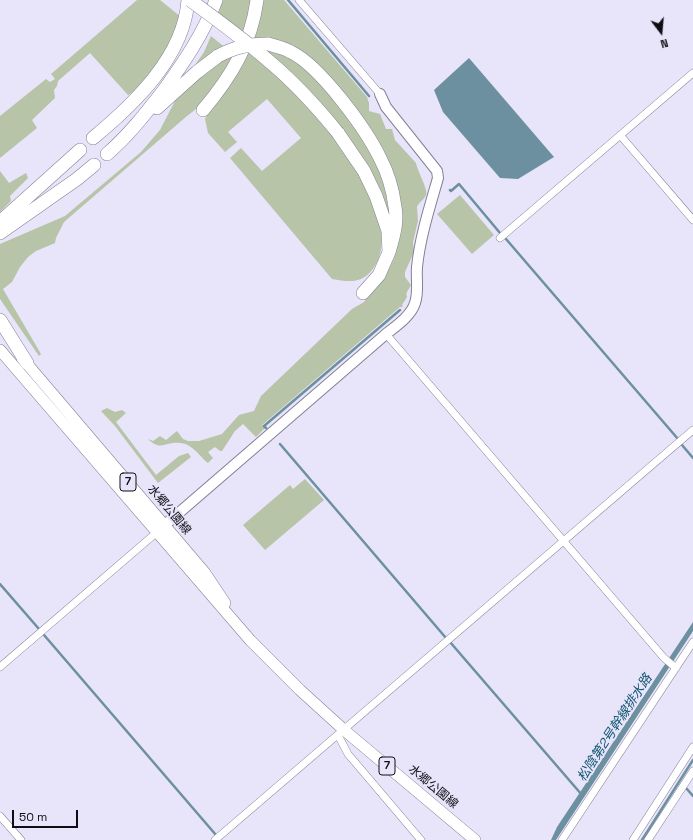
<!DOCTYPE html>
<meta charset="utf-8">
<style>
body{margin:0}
#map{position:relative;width:693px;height:840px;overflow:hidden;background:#e8e4fa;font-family:"Space Grotesk",sans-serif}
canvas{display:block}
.north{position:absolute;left:641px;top:12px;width:40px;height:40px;-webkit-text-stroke:3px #e8e4fa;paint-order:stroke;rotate:164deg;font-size:11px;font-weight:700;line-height:16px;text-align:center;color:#0f0d14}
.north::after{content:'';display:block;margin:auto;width:14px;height:18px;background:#0f0d14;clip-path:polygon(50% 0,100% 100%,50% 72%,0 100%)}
.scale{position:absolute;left:12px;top:810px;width:66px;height:18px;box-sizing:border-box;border:2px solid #0f0d14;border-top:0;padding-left:5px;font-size:12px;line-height:14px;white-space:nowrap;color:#0f0d14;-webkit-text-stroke:3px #e8e4fa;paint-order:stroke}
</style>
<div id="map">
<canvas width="693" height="840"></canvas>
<div class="north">N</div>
<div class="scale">50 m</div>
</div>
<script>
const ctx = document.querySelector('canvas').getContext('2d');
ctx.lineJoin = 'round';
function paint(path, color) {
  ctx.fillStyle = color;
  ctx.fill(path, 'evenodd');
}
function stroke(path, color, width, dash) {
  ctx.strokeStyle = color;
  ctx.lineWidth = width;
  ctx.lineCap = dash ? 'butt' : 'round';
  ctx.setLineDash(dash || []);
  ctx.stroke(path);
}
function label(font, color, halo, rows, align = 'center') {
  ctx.font = font + ' "Space Grotesk","Noto Sans JP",sans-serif';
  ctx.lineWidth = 4;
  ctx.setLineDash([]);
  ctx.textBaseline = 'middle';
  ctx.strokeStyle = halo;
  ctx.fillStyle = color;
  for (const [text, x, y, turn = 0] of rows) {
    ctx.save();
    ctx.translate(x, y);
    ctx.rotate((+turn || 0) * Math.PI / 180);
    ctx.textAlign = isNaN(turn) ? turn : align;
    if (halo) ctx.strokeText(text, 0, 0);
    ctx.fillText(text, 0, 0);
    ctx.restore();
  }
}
paint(new Path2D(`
 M137 0H160L181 17 176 37 145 85 128 95 90 53 58 81 57 86 54 90 55 98 32 120 37 128 0 158V116L46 79 50 82 55 79 51 74Z
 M223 0H252L244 35 218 15Z
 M262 0H284L367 97 369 103V111L380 114 386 129H392L395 140 416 163C417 170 429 191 426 195 424 200 419 202 417 207L418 221 413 242 414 252 405 272V277L411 285C409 290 405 292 407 297L402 305 403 307H400L262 425 265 428 256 437 243 424 235 431 222 451H220L215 447 208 452 213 458 208 463C199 456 193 444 180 443 166 441 161 452 148 439L153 441 160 436 166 440 177 431 183 439 188 441H199L222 434 239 415 254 411 261 396 352 309 364 302 385 277 394 259 398 243 401 227 398 191 315 65 253 39Z
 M211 36 227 49 195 68V65L204 52Z
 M264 50C276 52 285 55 295 62 329 83 376 153 387 191 389 199 389 208 391 215L389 216 379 191Z
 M249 52C261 62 275 72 286 83 297 94 307 106 317 117 323 123 330 130 335 137 355 165 397 229 376 264 365 283 352 283 332 279L230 158 241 148 262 171 301 138 267 99 228 132 237 142 225 152 208 133 205 119 211 108 235 76Z
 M236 54C221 76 209 101 187 116L64 222 56 238 55 243 36 251 28 257 20 267 12 282 3 289 41 354 39 356 0 299V244L65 216 141 152 160 130 176 99 214 65Z
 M0 171 9 183 26 173 28 178 10 196 11 201 0 212Z
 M460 195 494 235 472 254 437 214Z
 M107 408 115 412 122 410 126 413 116 422 156 475 179 456 188 453 191 457 158 483 115 426 101 411Z
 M305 479 324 500 265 550 243 525 290 485 293 489Z`), '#b7c4a8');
paint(new Path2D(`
 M469 58 554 157 518 179 500 178 443 112 434 90Z
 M693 622V631L556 840H551L557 827Z`), '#6c90a0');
stroke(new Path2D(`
 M288 0 369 96
 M450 190 451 191 459 184 500 233
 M506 239 678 439
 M266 428 264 426 400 310
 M280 444 446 638
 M682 445 693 458
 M0 584 39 629
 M44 635 216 835
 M450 642 582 795
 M686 788 693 796
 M642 840 693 760`), '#6c90a0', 2.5);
const street = new Path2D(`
 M299 0 380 94
 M620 135 693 220
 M500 238 693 73
 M386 334 664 658 676 668
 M0 667 156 533
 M338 735 348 754 421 840
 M0 816 21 840
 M215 840 693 430
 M562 840 693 642
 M633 840 693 747
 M648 840 693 771`);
const secondary = new Path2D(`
 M159 530 386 334C396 326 411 316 415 303 419 292 416 279 417 267 420 237 430 206 438 178L437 171 386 107 380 94`);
const primary = new Path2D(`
 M0 350 250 640 300 690 344 730 475 840
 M22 358 205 573 225 603`);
const highway = new Path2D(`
 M268 44C276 46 284 48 291 52 320 66 366 129 380 158 388 173 393 191 395 207 398 223 393 238 389 252
 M157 108 197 72 218 56
 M203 110C231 77 251 44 257 0
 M338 133 364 171 376 196 388 231 389 252 379 275 363 293
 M93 138C134 104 184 57 188 0
 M107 154C129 135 146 113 164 90 184 62 204 33 216 0
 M0 222 80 150
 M0 233 77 179 94 165
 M0 320 27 363`);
stroke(street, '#848094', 8);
stroke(secondary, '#848094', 12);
stroke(primary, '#848094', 12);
stroke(highway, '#848094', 14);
stroke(street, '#fff', 7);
stroke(secondary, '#fff', 10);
stroke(primary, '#fff', 11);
stroke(highway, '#fff', 13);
const highwayBridge = new Path2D(`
 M190 0C217 20 245 40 270 62 295 83 317 107 338 133
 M218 56C235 47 249 44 268 44`);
stroke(highwayBridge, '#848094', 14, []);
stroke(highwayBridge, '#fff', 13);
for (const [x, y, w] of [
 [128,482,16],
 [387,766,16]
]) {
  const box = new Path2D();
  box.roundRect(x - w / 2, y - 9, w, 18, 3);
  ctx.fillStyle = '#e8e4fa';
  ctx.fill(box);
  stroke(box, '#0f0d14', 1);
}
label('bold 11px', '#0f0d14', null, [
 ["7",128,482],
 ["7",387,766]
]);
label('12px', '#0f0d14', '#e8e4fa', [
 ["水郷公園線",169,510,50],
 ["水郷公園線",433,787,40]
]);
label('italic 13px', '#105770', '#e8e4fa', [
 ["松陰第2号幹線排水路",615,728,-57]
]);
</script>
